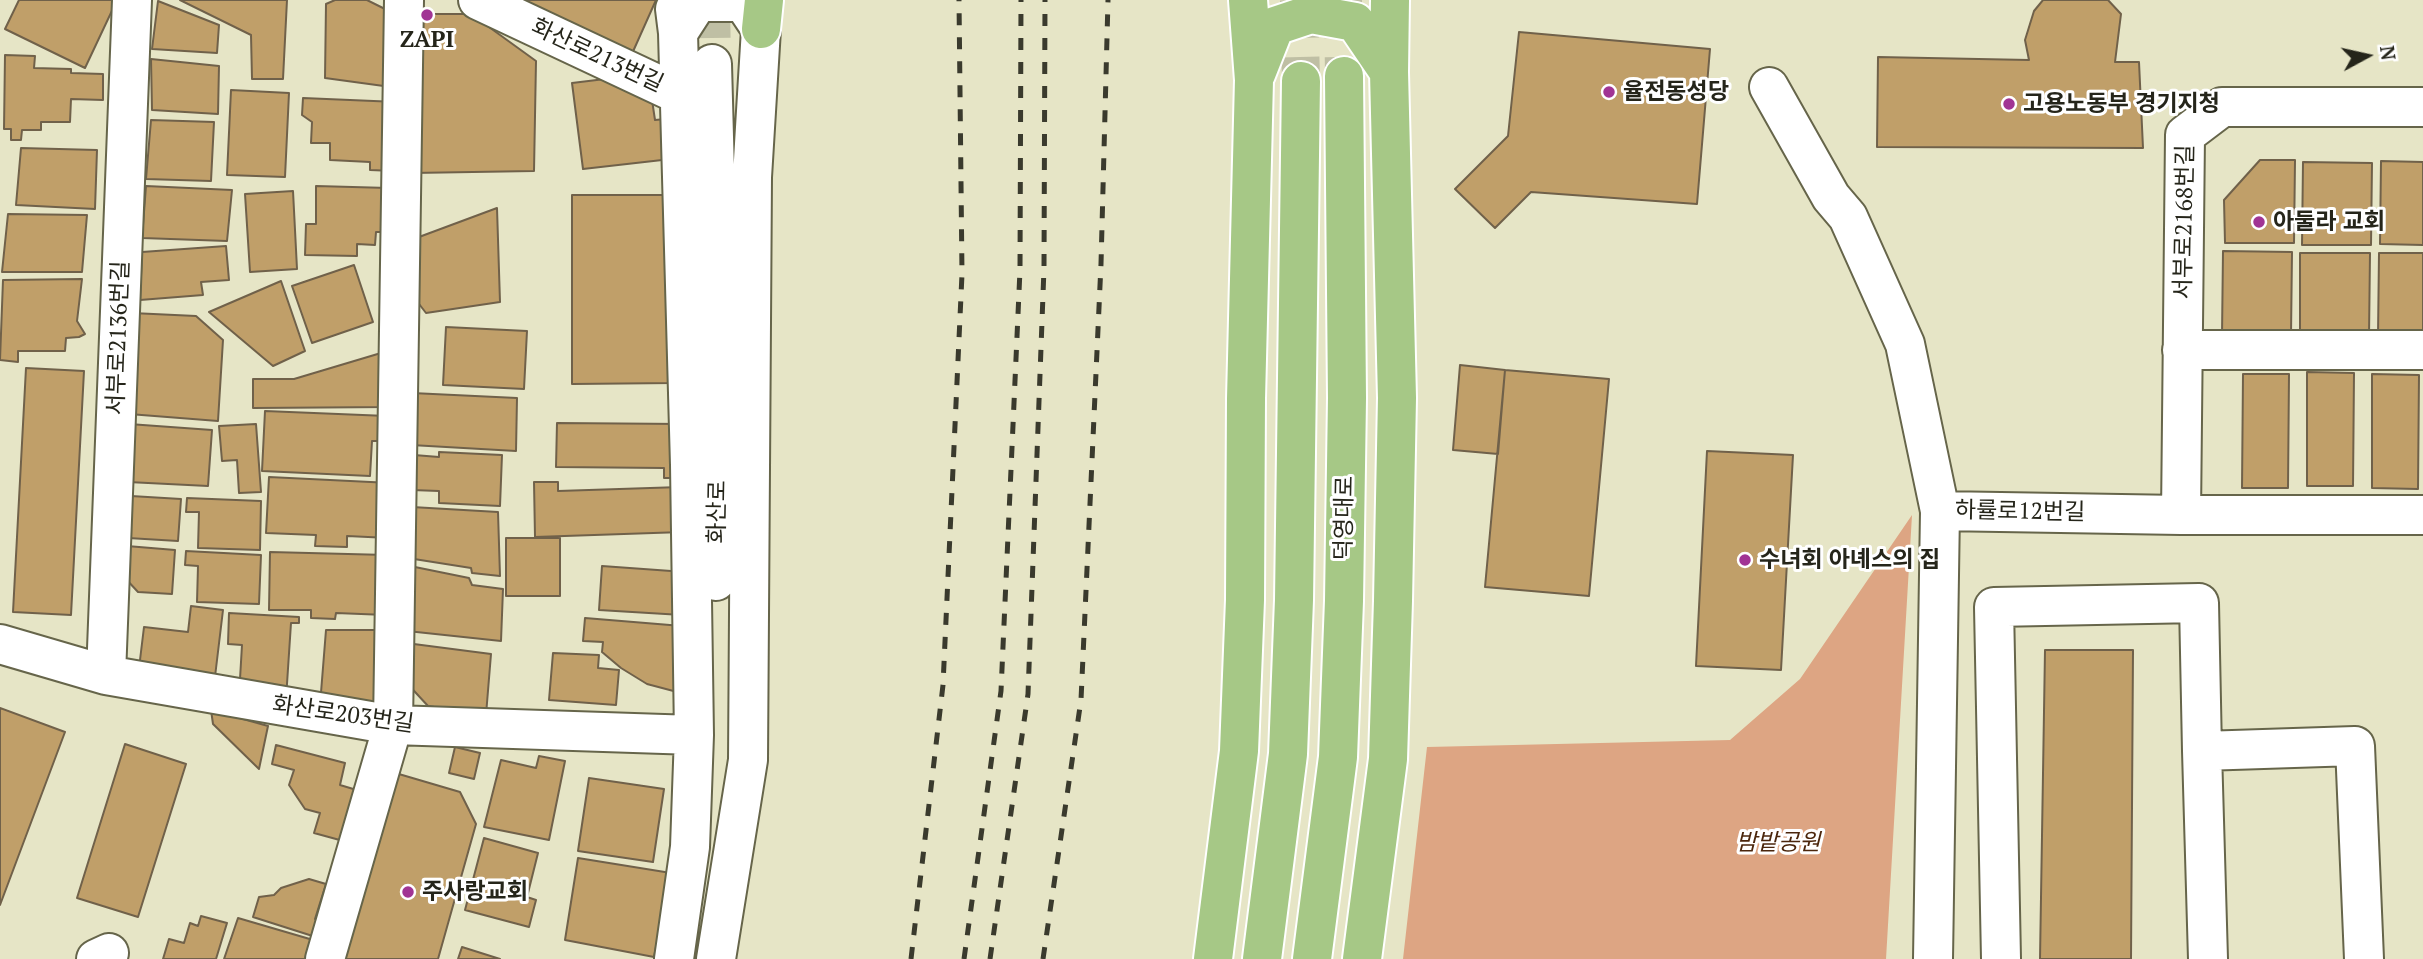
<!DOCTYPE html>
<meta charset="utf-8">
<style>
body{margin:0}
#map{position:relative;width:2423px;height:959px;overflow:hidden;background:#e6e5c6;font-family:"PT Serif",serif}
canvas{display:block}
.north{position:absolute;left:2332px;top:21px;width:70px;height:70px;-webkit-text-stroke:5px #fff;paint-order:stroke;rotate:82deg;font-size:19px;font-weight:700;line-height:28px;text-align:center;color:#25251a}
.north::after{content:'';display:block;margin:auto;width:24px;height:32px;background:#25251a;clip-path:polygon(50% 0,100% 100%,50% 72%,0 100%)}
</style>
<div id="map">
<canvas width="2423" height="959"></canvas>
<div class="north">N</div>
</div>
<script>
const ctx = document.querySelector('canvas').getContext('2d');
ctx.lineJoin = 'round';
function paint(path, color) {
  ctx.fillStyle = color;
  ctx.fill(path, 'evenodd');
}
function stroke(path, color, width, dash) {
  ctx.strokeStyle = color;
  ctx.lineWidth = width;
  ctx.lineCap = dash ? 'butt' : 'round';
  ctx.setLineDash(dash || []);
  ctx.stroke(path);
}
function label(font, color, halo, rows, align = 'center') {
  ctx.font = font + ' "PT Serif","Noto Sans KR",serif';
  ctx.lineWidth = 6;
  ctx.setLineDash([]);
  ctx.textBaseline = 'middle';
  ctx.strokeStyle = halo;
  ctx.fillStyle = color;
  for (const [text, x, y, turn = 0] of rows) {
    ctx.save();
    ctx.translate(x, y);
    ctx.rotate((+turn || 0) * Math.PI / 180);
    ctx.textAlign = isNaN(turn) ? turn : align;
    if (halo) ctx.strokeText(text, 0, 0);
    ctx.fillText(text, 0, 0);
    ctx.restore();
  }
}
paint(new Path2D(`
 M1912 515 1886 959H1403L1427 747 1730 740 1800 679Z`), '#dda583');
const building = new Path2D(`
 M19 0H117L85 68 5 29Z
 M180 0H287L283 79H252L251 35Z
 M335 0H367L393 13 391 87 325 78 326 4Z
 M519 0H656L631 56Z
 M2043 0H2108L2121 14 2115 62H2139L2143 148 1877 147 1878 57 2029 60 2025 40 2034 11Z
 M158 1 219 25 217 53 152 49Z
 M412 14H471L536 61 534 171 412 173Z
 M1519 32 1710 49 1697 204 1531 192 1495 228 1455 189 1508 136Z
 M5 55 35 56 34 68 71 69V73L103 74V100L71 99 70 122H41V130H22L21 140H11V129H4Z
 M151 59 219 66 218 114 152 110Z
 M605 79 652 100 655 120 666 119 671 159 583 169 572 83Z
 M231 90 289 93 285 177 227 175Z
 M303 98 397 102 394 171 370 170V162L330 160V143H311L312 122 302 115Z
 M151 120 214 122 211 181 146 179Z
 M21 148 97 150 95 209 16 205Z
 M2260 160H2295L2294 243H2225L2224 200Z
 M2381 161 2423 162V245L2380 244Z
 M2303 162 2372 163 2371 245H2302Z
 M146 186 232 190 227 241 142 238Z
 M316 186 389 188 388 232H376L375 245 357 244V256L305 255 306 224H316Z
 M293 191 297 269 250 272 245 194Z
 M572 195H673L674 383 572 384Z
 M497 208 500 302 426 313 416 300 419 237Z
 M8 214 87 215 82 272H2Z
 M226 246 229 280 201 282 203 295 140 300 142 252Z
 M2223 251 2292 252 2291 335H2222Z
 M2300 253H2370L2369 337 2300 336Z
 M2379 253H2423V336H2378Z
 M354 265 373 322 312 343 292 286Z
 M82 279 77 321 85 334 79 337 66 338 65 351H18V362L0 360 3 280Z
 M281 281 305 351 273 366 209 312Z
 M132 313 196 316 223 340 218 421 129 414Z
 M446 327 527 331 524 389 443 385Z
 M391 350V407L253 408V379H294Z
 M1460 365 1505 370 1498 454 1453 450Z
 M26 368 84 371 71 615 13 612Z
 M1505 370 1609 379 1589 596 1485 587Z
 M2307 372 2354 373 2353 486H2307Z
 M2243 374H2289L2288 488H2242Z
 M2372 374 2419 375 2418 489 2372 488Z
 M412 393 517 398 516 451 411 445Z
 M265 411 387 416 386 441H372L370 476 262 471Z
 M557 423 683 424V478H664V468L556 467Z
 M129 424 212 430 208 486 128 482Z
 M256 424 261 492 239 493 237 460 222 461 219 426Z
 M1707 451 1793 455 1781 670 1696 666Z
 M439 452 502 455 500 506 439 503V491L412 490 414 455 439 457Z
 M269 477 391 483 389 538 347 536V547L315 546 316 535 266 533Z
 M534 482H558V491L681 487 683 532 535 537Z
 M131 496 181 499 178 541 128 538Z
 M187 498 261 501 260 550 198 548 199 512H186Z
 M412 507 498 512 500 576 472 573 471 568 414 559Z
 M506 538H560V596H506Z
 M127 546 175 550 172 594 138 592 125 578Z
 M186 551 261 555 259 604 197 602 198 566 185 565Z
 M270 552 387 555 386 615 336 613 335 619 311 618V610H269Z
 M410 566 469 578 472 585 503 589 501 641 407 631Z
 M602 566 685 572 682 615 599 610Z
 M191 606 223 610 214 685 170 679 140 660 144 627 188 632Z
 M229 613 299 617V623H291L286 699 239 696 242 645 228 644Z
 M585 618 682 626 681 693 647 684 621 668 602 652 603 642 583 641Z
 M326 630H386L384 700 368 712 320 705Z
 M406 643 491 654 486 715 428 706 404 680Z
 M2045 650H2133L2131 959H2040Z
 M553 653 599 655 598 668 619 670 616 705 549 700Z
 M0 708 65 732 0 905Z
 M211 710 268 726 259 769 213 724Z
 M125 744 186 764 138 917 77 898Z
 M276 745 345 763 340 785 360 791 347 842 314 833 320 813 305 809 289 785 294 770 272 764Z
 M455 747 480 753 474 779 449 773Z
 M539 756 565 761 549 840 484 827 501 760 536 768Z
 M392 772 460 792 476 824 438 959H339Z
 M589 778 664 789 653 862 578 851Z
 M484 838 538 853 527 897 536 900 529 927 465 910Z
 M578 858 671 873 654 957 565 940Z
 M309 879 326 884 315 919 327 923 322 939 253 917 259 897 274 895 281 888Z
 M201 916 227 923 216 959H163L169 939 184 943 190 923 198 926Z
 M238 918 320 942 315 959H224Z
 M462 947 500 959H458Z`);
paint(building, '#c09f69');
stroke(building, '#70614a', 2);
stroke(new Path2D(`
 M711 0 712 64
 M1299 0 1301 81
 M1343 0 1344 76`), '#bfbfa4', 38, [38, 19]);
const minor = new Path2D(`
 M478 0 678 94
 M678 33 698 2H743L761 29 752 177 748 760 716 959
 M712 64 721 392 716 581
 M1769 87 1831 197 1848 217 1905 344 1940 511 1933 959
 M2182 350H2423
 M1940 511 2181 515H2423
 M2181 515 2185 135 2222 107H2423
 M0 644 106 675 393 725 694 735
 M106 675 132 0
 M96 959 109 953
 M325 959 393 725 404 0
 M674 959 690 847 694 735 690 465 678 33 675 9
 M2001 959 1994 607 2199 603 2202 751
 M2208 959 2202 751 2355 746 2364 959`);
const major = new Path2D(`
 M761 29 764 0
 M1256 74 1275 26 1311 14 1355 22 1389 72
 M1213 959 1239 751 1245 600 1246 399 1254 80 1248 0
 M1262 959 1288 754 1294 600 1301 81
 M1312 959 1338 757 1344 601 1347 398 1344 76
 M1362 959 1388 759 1393 601 1397 398 1389 72 1390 0`);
stroke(minor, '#66654a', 42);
stroke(major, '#fff', 42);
stroke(minor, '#fff', 38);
stroke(major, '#a6c886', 38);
stroke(new Path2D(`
 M911 959 943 685 962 274 959 0
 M964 959 1001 691 1020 270 1021 0
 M990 959 1028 694 1044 268 1045 0
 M1043 959 1081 700 1101 264 1108 0`), '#3a3a2d', 5, [12, 12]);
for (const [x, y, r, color] of [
 [427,15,7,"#a13494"],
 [1609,92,7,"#a13494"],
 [2009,104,7,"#a13494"],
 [2259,222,7,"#a13494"],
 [1745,560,7,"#a13494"],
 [408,892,7,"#a13494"]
]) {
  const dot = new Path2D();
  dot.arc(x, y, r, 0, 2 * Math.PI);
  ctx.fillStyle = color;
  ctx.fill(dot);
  stroke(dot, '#fff', 2.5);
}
label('bold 23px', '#25251a', '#fff', [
 ["ZAPI",427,40,"center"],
 ["율전동성당",1623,92],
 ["고용노동부 경기지청",2023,104],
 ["아둘라 교회",2273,222],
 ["수녀회 아녜스의 집",1759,560],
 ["주사랑교회",422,892]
], 'left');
label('23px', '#25251a', '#fff', [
 ["화산로213번길",597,56,25],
 ["서부로2168번길",2185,222,-89],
 ["서부로2136번길",119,338,-88],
 ["화산로",718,512,-89],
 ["하률로12번길",2020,512,1],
 ["덕영대로",1345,518,-89],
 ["화산로203번길",343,715,8]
]);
label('italic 23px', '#4b260c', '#fff', [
 ["밤밭공원",1778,843]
]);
</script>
